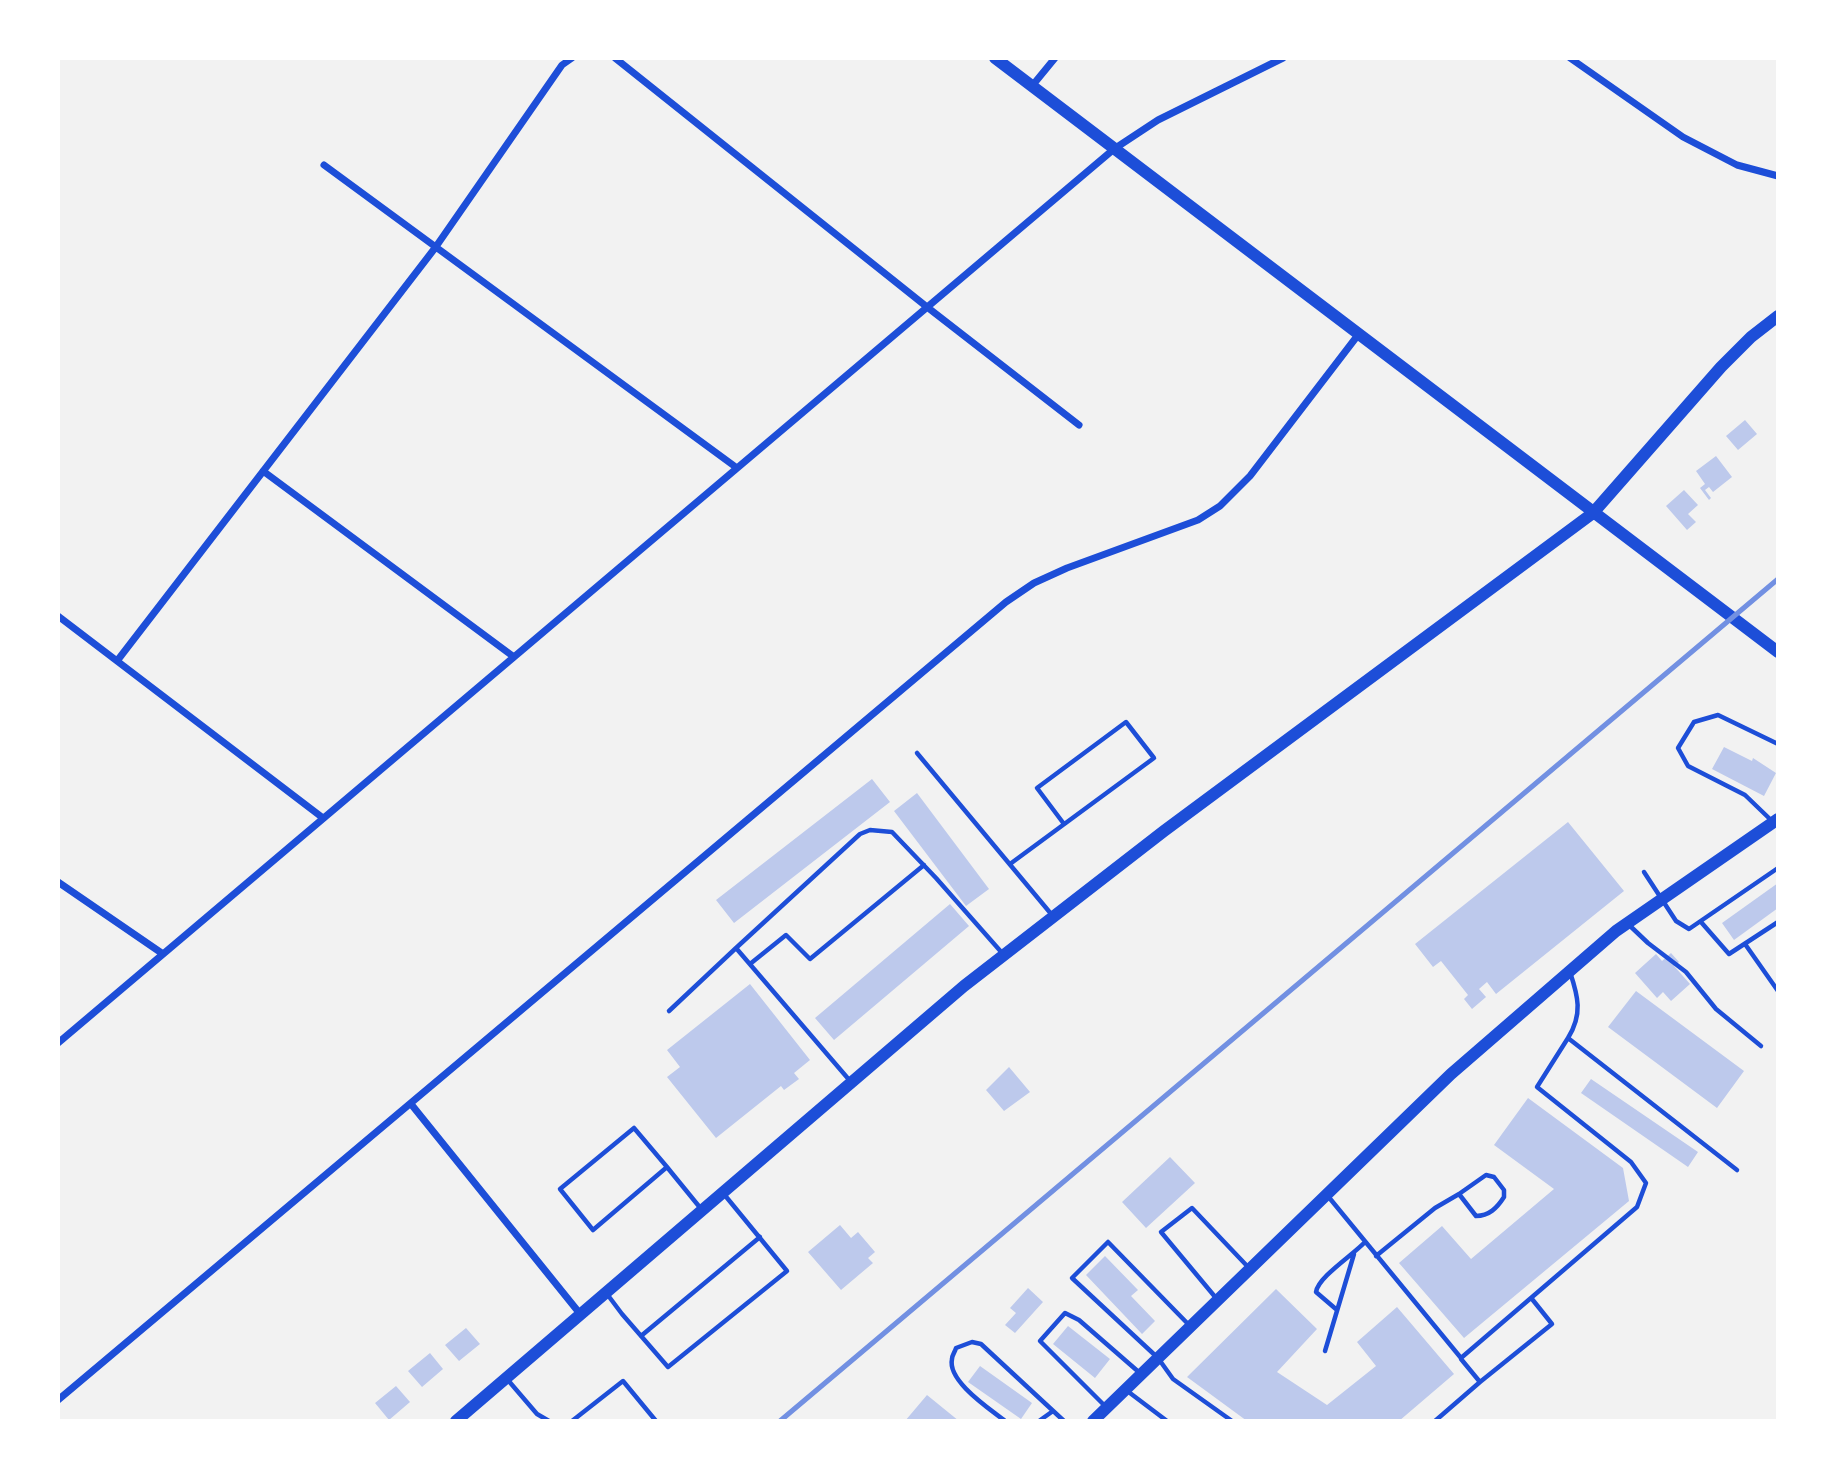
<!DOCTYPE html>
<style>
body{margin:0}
#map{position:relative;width:1836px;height:1479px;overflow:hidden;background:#f2f2f2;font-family:"Space Grotesk",sans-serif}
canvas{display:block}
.frame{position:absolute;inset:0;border:60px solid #fff;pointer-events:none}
</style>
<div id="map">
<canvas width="1836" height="1479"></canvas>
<div class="frame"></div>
</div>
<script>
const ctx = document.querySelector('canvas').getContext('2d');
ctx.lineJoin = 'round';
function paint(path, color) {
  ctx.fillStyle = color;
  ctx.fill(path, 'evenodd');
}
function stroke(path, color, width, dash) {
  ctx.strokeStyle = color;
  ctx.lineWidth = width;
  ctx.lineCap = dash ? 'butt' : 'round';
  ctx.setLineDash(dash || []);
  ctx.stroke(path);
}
paint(new Path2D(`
 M1745 420 1757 434 1738 450 1726 436Z
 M1716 456 1732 477 1713 492 1709 487 1705 490 1711 498 1709 500 1700 488 1705 484 1696 471Z
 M1684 490 1698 505 1688 514 1696 522 1687 530 1666 506Z
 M1724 747 1752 761 1753 758 1776 773 1764 796 1712 769Z
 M872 779 890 802 734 923 716 900Z
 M917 793 989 889 966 906 894 811Z
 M1568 822 1624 891 1496 994 1487 982 1479 989 1486 997 1472 1009 1464 999 1468 995 1441 961 1433 967 1415 944Z
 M1778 883V908L1734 940 1722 923Z
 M950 904 969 926 834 1040 815 1018Z
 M1671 953 1679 962 1674 966 1690 984 1671 1001 1663 992 1657 998 1635 973 1656 954 1662 961Z
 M750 984 810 1060 794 1073 799 1079 784 1090 781 1086 716 1138 667 1077 680 1067 667 1050Z
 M1636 991 1744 1071 1717 1108 1608 1027Z
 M1009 1067 1030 1092 1004 1111 986 1090Z
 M1591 1079 1698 1152 1688 1167 1581 1093Z
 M1528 1098 1623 1168 1629 1201 1464 1338 1399 1263 1442 1226 1471 1259 1554 1189 1494 1145Z
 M1170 1157 1195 1183 1146 1228 1122 1202Z
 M840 1225 851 1238 858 1232 875 1252 868 1258 873 1263 841 1290 808 1252Z
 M1105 1256 1138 1290 1131 1296 1155 1321 1142 1334 1086 1275Z
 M1028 1288 1043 1302 1015 1333 1005 1325 1016 1313 1010 1308Z
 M1276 1289 1317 1329 1277 1372 1327 1405 1376 1366 1357 1342 1397 1307 1454 1374 1399 1421H1247L1187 1377Z
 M1068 1326 1110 1359 1095 1378 1053 1344Z
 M466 1328 480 1344 459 1361 445 1345Z
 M430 1353 443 1369 422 1387 408 1371Z
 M980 1366 1032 1403 1021 1419 968 1382Z
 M396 1386 410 1402 389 1420 375 1403Z
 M927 1395 959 1421H905Z`), '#bdc9ec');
stroke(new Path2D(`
 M917 753 1052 915
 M1772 821 1745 795 1688 766 1678 748 1694 722 1718 715 1778 744
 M1010 864 1154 758 1126 722 1037 788 1064 824
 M1644 872 1676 921 1689 929 1778 868
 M1701 922 1729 954 1778 922
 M1628 924 1648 943 1686 972 1716 1009 1761 1046
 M1745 944 1778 991
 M750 964 786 935 810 959 924 865
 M1570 972C1578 996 1583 1014 1568 1038L1737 1170
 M669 1011 736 948
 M851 1082 736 948 860 834 870 830 892 832 936 878 1003 954
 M667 1167 593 1230 560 1189 634 1128 667 1167 671 1172 702 1210
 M1327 1195 1461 1358 1637 1207 1646 1183 1631 1162 1537 1087 1568 1038
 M1376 1256 1435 1208 1459 1194 1476 1216C1489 1216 1497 1208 1504 1197V1190L1494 1177 1486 1175 1459 1194
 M607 1294 622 1314 668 1367 787 1271 723 1193
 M1216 1298 1161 1232 1192 1208 1249 1268
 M1337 1310 1316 1292C1318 1277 1353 1255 1365 1242
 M1190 1326 1108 1242 1072 1278 1158 1358 1173 1379 1232 1421
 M641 1336 760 1237
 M1325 1351 1354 1254
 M507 1379 537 1414 549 1421
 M1480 1382 1552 1324 1532 1299
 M1126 1390 1167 1421
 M1106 1407 1040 1341 1065 1313 1079 1320 1141 1374
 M572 1421 623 1381 656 1421
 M1005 1421C990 1409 947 1381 952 1359 952 1355 955 1352 956 1348L972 1342 981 1344 1064 1421
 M1039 1421 1053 1411
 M1435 1421 1480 1382 1461 1359`), '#1d4ed8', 4.5);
stroke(new Path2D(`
 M615 58 927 307 1079 425
 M1570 58 1683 137 1737 165 1778 176
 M1032 86 1055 58
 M324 165 737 468
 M263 471 514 657
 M58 616 323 818
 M117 661 435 248 562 65 572 58
 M58 882 163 954
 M58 1043 1114 149 1158 120 1283 58
 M411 1104 581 1315
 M58 1400 1006 602 1034 583 1067 568 1198 520 1220 506 1250 476 1358 335`), '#1d4ed8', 7);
stroke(new Path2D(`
 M995 58 1778 652
 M456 1421 964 986 1164 831 1593 513 1721 367 1751 337 1778 316`), '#1d4ed8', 12);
stroke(new Path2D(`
 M1093 1421 1451 1074 1616 931 1778 819`), '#1d4ed8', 12);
stroke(new Path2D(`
 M780 1421 1778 579`), '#7290e2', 5);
</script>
